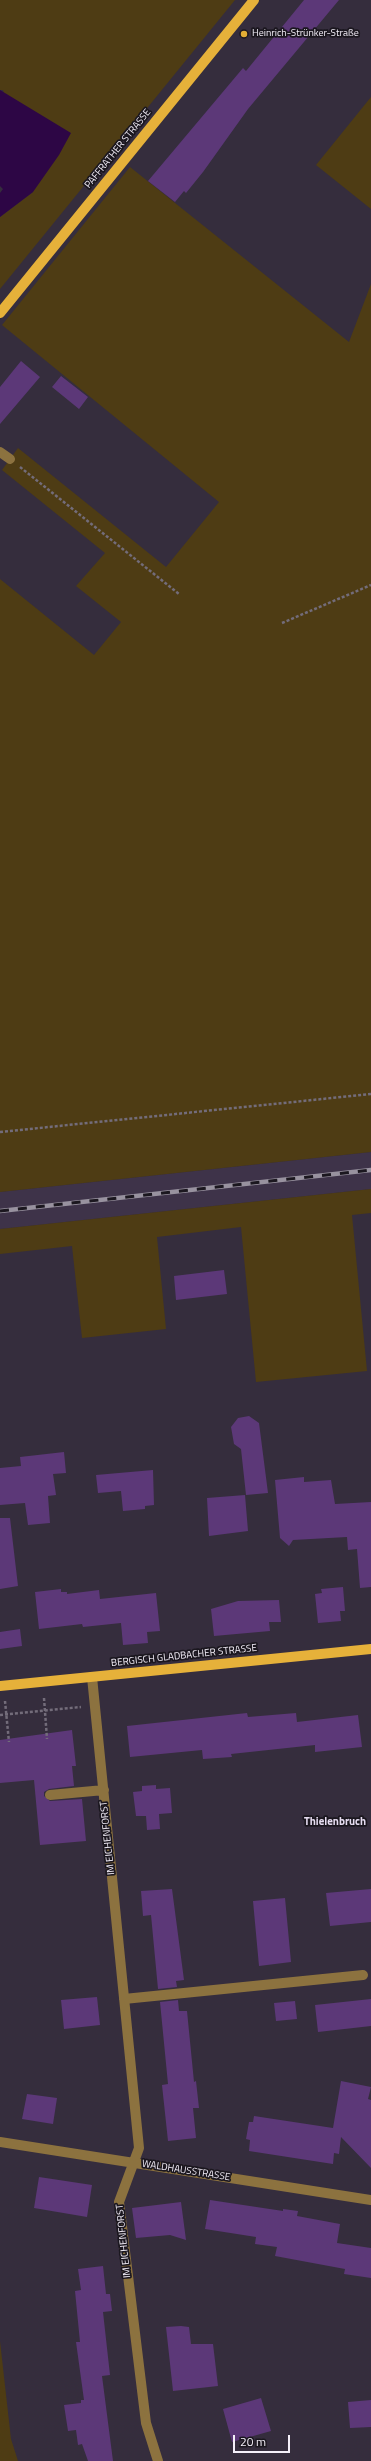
<!DOCTYPE html>
<meta charset="utf-8">
<style>
body{margin:0}
#map{position:relative;width:371px;height:2461px;overflow:hidden;background:#352d3d;font-family:"Titillium Web",sans-serif}
canvas{display:block}
.scale{position:absolute;left:233px;top:2435px;width:57px;height:18px;box-sizing:border-box;border:2px solid #f4eff9;border-top:0;padding-left:5px;font-size:12px;line-height:14px;white-space:nowrap;color:#f4eff9;-webkit-text-stroke:3px #1b171f;paint-order:stroke}
</style>
<div id="map">
<canvas width="371" height="2461"></canvas>
<div class="scale">20 m</div>
</div>
<script>
const ctx = document.querySelector('canvas').getContext('2d');
ctx.lineJoin = 'round';
function paint(path, color) {
  ctx.fillStyle = color;
  ctx.fill(path, 'evenodd');
}
function stroke(path, color, width, dash) {
  ctx.strokeStyle = color;
  ctx.lineWidth = width;
  ctx.lineCap = dash ? 'butt' : 'round';
  ctx.setLineDash(dash || []);
  ctx.stroke(path);
}
function label(font, color, halo, rows, align = 'center') {
  ctx.font = font + ' "Titillium Web",sans-serif';
  ctx.lineWidth = 3.5;
  ctx.setLineDash([]);
  ctx.textBaseline = 'middle';
  ctx.strokeStyle = halo;
  ctx.fillStyle = color;
  for (const [text, x, y, turn = 0] of rows) {
    ctx.save();
    ctx.translate(x, y);
    ctx.rotate((+turn || 0) * Math.PI / 180);
    ctx.textAlign = isNaN(turn) ? turn : align;
    if (halo) ctx.strokeText(text, 0, 0);
    ctx.fillText(text, 0, 0);
    ctx.restore();
  }
}
paint(new Path2D(`
 M371 1152V1189L0 1229V1192Z`), '#3e3349');
paint(new Path2D(`
 M0 0H235L0 289V217L33 192 3 90H0Z
 M371 97V209L316 165Z
 M130 167 349 342 371 284V1152L0 1192V579L94 655 121 622 76 586 105 553 2 470 18 448 166 567 219 502 2 325Z
 M371 1189V1213L352 1215 367 1371 256 1382 241 1227 157 1237 166 1329 82 1338 72 1246 0 1254V1229Z
 M0 2341 11 2439 18 2461H0Z`), '#4e3c14');
paint(new Path2D(`
 M0 90 71 133 59 155 33 192 0 217V193L3 189 0 186Z`), '#2d0645');
paint(new Path2D(`
 M304 0H339L248 109 203 172 186 193 184 191 175 202 148 181 243 68 246 71Z
 M21 361 40 377 0 424V387Z
 M61 376 88 397 79 409 52 387Z
 M224 1270 227 1294 176 1300 174 1276Z
 M249 1416 259 1423 268 1493 246 1495 241 1449 234 1444 231 1427 238 1418Z
 M64 1452 66 1473 53 1474 56 1495 48 1496 50 1523 28 1525 25 1503 0 1505V1468L21 1466 20 1457Z
 M153 1470 154 1505 145 1506V1509L123 1511 121 1491 98 1493 96 1475Z
 M304 1477V1482L331 1480 335 1504 371 1502V1587L360 1588 357 1549 348 1550 347 1537 293 1540 289 1546 280 1538 275 1480Z
 M245 1495 248 1531 209 1536 207 1498Z
 M0 1518H10L18 1586 0 1589Z
 M343 1587 345 1611H340L341 1621 318 1623 315 1594 322 1593 321 1589Z
 M61 1589V1592H67V1594L99 1590 100 1599 156 1593 160 1631 147 1632 148 1643 123 1645 121 1623 83 1627 82 1624 39 1629 35 1592Z
 M279 1600 281 1622H269L270 1631 214 1636 211 1609 238 1601Z
 M20 1629 22 1646 0 1649V1632Z
 M247 1713 248 1717 296 1713 297 1722 358 1715 362 1747 315 1752V1745L231 1754 232 1757 203 1759 202 1750 130 1757 127 1726Z
 M72 1730 76 1766H72L74 1786 49 1789 44 1792V1796L50 1801 82 1799 86 1841 40 1845 34 1780 0 1783V1740Z
 M156 1785V1789L170 1788 172 1813 159 1814 160 1829 147 1830 146 1816H136L133 1792 142 1791V1786Z
 M172 1889 184 1980 176 1981 177 1987 158 1989 151 1915 143 1916 141 1891Z
 M371 1889V1922L330 1926 326 1893Z
 M285 1898 291 1962 259 1966 253 1901Z
 M97 1997 100 2025 64 2029 61 2000Z
 M371 1999V2026L318 2032 315 2005Z
 M178 2000 179 2011H187L194 2082 196 2081 199 2108H193L196 2138 168 2141 162 2085 168 2084 160 2002Z
 M295 2001 297 2019 276 2021 274 2003Z
 M341 2081 371 2087 368 2099 371 2100V2168L341 2137 339 2154 334 2153 333 2164 249 2151 250 2140 246 2139 249 2122H253L254 2116 333 2128Z
 M27 2094 57 2098 53 2124 22 2119Z
 M39 2177 92 2185 87 2217 34 2208Z
 M210 2200 283 2211V2209L298 2211 297 2216 340 2224 337 2243 371 2248V2278L344 2274 345 2269 275 2256 277 2247 255 2244 256 2237 205 2229Z
 M181 2202 186 2240 170 2235 136 2238 132 2208Z
 M103 2266 106 2294H110L112 2311 103 2312 110 2375 102 2376 113 2461H88L82 2444 78 2445 76 2430 68 2431 64 2405 81 2403V2400H84L76 2342H80L75 2291 81 2290 78 2269Z
 M181 2326 189 2327 191 2344H213L218 2386 173 2391 166 2327Z
 M261 2398 271 2431 232 2442 223 2409Z
 M371 2400V2427L350 2428 348 2402Z`), '#5c3878');
stroke(new Path2D(`
 M20 467 179 594
 M282 623 371 585
 M0 1132 371 1094
 M44 1698 47 1739
 M5 1701 9 1742
 M0 1715 81 1707`), '#736c7a', 2.5, [3, 2]);
stroke(new Path2D(`
 M0 452 10 459
 M92 1677 139 2148 119 2202 146 2423 158 2461
 M50 1795 104 1790
 M124 1999 363 1975
 M0 2142 371 2200`), '#8c723f', 10);
stroke(new Path2D(`
 M0 313 254 0
 M0 1686 371 1649`), '#e6b13a', 10);
const rail = new Path2D(`
 M0 1211 371 1170`);
stroke(rail, '#98929f', 4.5);
stroke(rail, '#1b171f', 3, [9]);
for (const [x, y, r, color] of [
 [244,34,4,"#e3ae35"]
]) {
  const dot = new Path2D();
  dot.arc(x, y, r, 0, 2 * Math.PI);
  ctx.fillStyle = color;
  ctx.fill(dot);
  stroke(dot, '#1b171f', 1.5);
}
label('10px', '#f4eff9', '#1b171f', [
 ["Heinrich-Strünker-Straße",252,34]
], 'left');
label('10px', '#f4eff9', '#1b171f', [
 ["PAFFRATHER STRASSE",118,149,-51],
 ["BERGISCH GLADBACHER STRASSE",184,1656,-6],
 ["IM EICHENFORST",108,1838,-96],
 ["WALDHAUSSTRASSE",186,2171,9],
 ["IM EICHENFORST",124,2241,-96]
]);
label('bold 11px', '#e7ddf2', '#1b171f', [
 ["Thielenbruch",335,1822]
]);
</script>
